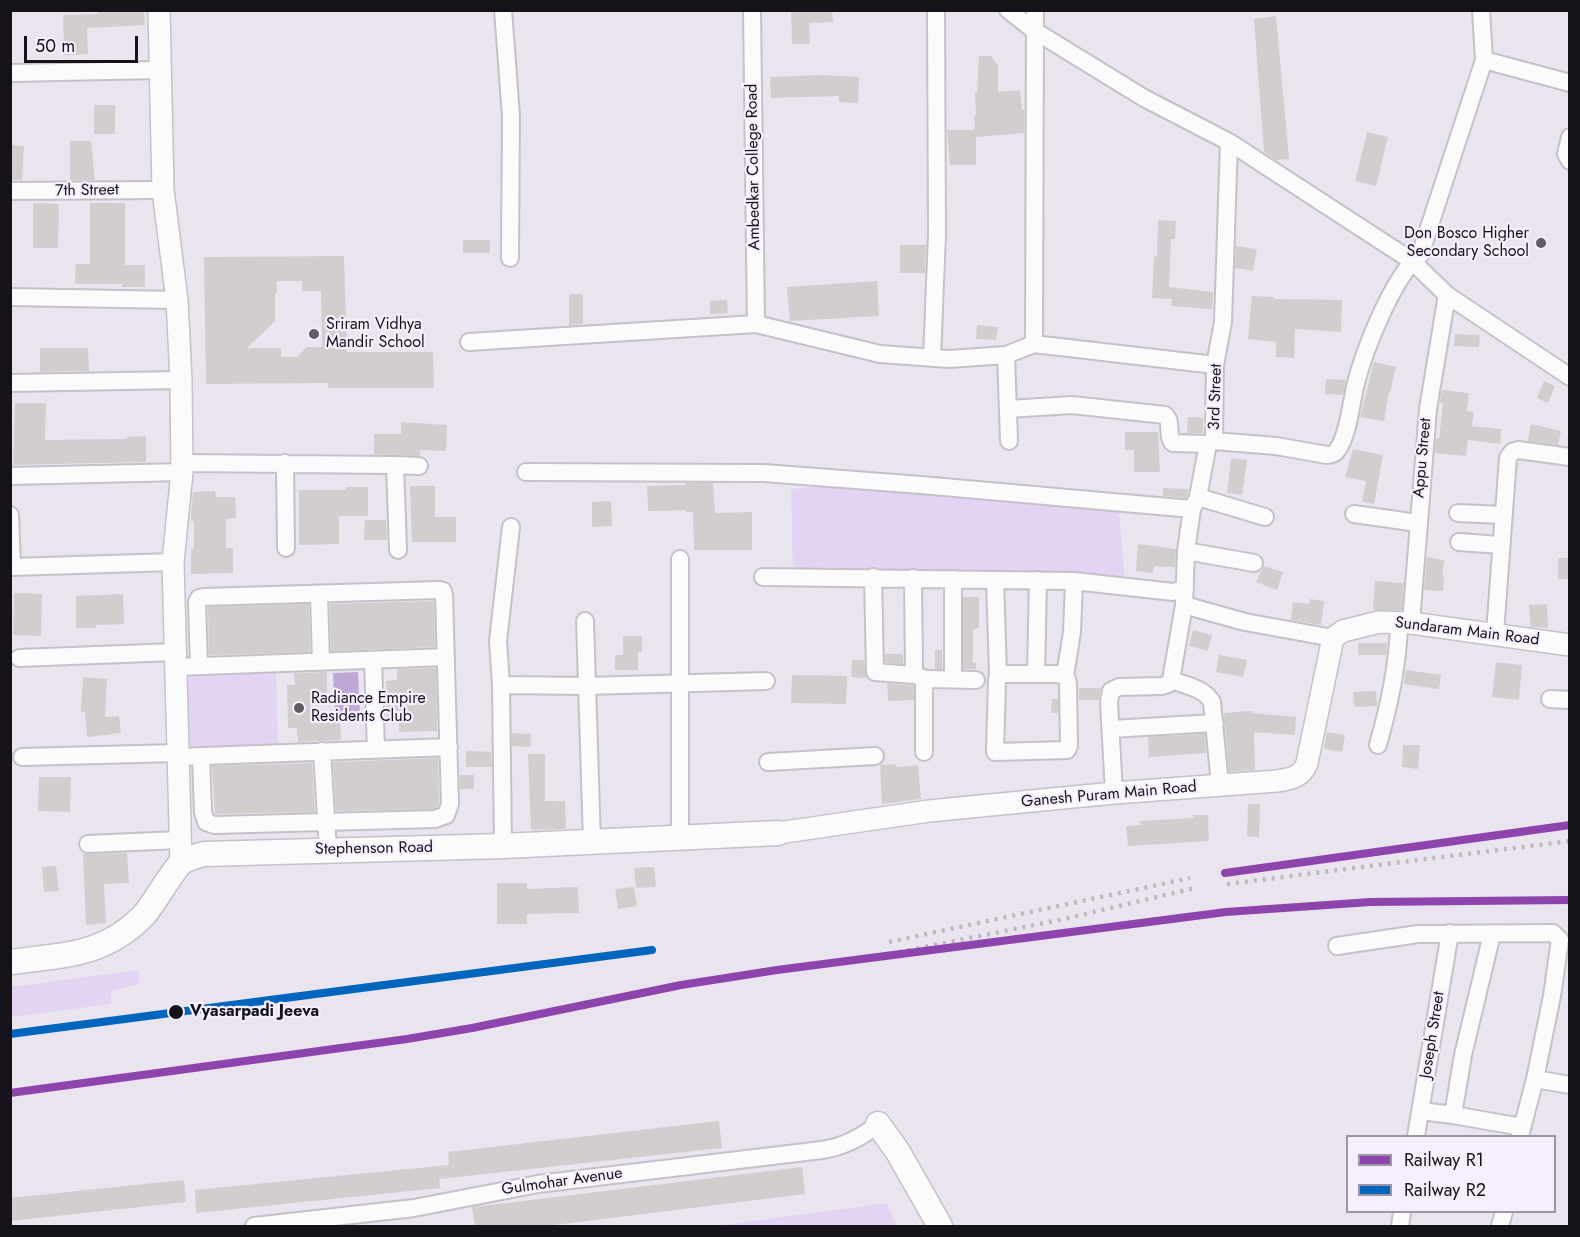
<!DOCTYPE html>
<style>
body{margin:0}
#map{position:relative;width:1580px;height:1237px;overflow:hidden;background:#e9e4ee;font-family:Jost,sans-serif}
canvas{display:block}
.frame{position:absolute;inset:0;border:12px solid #151319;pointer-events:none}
.legend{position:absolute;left:1346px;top:1135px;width:210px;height:78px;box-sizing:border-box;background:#f5eefd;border:2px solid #9b96a2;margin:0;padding:8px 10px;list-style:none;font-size:18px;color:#151319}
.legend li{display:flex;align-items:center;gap:12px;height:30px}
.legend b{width:30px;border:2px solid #9b96a2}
.scale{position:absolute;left:24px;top:36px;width:114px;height:27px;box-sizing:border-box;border:3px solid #151319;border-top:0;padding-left:8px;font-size:18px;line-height:21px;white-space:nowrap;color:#151319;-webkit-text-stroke:4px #f5eefd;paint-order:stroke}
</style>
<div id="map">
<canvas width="1580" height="1237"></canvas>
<div class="frame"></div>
<ul class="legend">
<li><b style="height:8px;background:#8e44ad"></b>Railway R1</li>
<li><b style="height:8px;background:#0065bd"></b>Railway R2</li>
</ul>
<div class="scale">50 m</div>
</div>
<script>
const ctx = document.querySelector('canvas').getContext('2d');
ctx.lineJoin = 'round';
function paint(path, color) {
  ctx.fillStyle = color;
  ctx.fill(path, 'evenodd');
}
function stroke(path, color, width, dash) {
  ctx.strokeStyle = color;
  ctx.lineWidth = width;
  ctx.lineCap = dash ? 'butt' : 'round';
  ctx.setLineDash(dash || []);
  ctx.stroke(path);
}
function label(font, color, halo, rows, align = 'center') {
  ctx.font = font + ' Jost,sans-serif';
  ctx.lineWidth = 4.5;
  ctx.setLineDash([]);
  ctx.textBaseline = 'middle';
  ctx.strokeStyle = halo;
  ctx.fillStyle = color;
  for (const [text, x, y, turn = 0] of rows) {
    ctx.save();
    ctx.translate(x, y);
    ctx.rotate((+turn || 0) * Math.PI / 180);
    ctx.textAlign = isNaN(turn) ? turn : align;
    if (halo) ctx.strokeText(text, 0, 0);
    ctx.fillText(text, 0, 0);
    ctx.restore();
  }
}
paint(new Path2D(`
 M822 486 1119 510 1125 581 793 572 791 489Z
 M276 670 278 745 189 747 187 673Z
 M139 970V984L111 991V1004L11 1017V987Z
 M887 1203 896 1226H716Z`), '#e3d4f4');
paint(new Path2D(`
 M358 672 360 715 335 716 333 673Z`), '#bea8d4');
paint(new Path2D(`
 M98 10H144L145 25 87 28 88 54 64 55 63 15 98 14Z
 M791 10H832L833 22 809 23 810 44H792Z
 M1276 16 1289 159 1276 160 1264 152 1254 19Z
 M979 56H991L998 66V92L1020 90 1022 110H1024V133L976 137V132V165H950L947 130H975L974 115H976L975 93H977Z
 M822 75 859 77 858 103 839 102V96L771 98 770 77Z
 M94 105H115V134H94Z
 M1367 132 1388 137 1376 186 1355 181Z
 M70 141H91L95 180H70Z
 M10 145 24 146 22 180H10Z
 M33 203 59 204 58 248H33Z
 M90 203H125V265H145V287H122V284H75L76 264H90Z
 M1158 220 1176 221 1175 239H1171L1169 287 1213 292 1212 309 1171 306 1172 299 1152 298 1154 256 1157 257Z
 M463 240H490V253H463Z
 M900 245H926L925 273H900Z
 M1236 246 1257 249 1253 271 1235 268Z
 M344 256 347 352H433L434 388H328V383L206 384 204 257ZM277 281H302V291H321L322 347H307L297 357H281V348H247L275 321V293H277Z
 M877 281 879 316 790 321 787 287Z
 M569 294H583V324L569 325Z
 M1252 296 1274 297V299L1342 300 1341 332 1295 329 1294 358 1276 357V342L1248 339Z
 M727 300 728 313 710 314V301Z
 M977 325 998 327 996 340 976 339Z
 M1455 334 1480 335 1479 347 1454 346Z
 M40 348H88L89 371 40 372Z
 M1374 362 1396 367 1390 393 1389 392 1384 421 1360 417Z
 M1326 379 1346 380 1343 395 1325 394Z
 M1544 381 1555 386 1548 403 1537 398Z
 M1442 390 1469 393 1467 411 1474 412 1472 426 1501 429 1500 444 1468 440 1466 456 1435 453 1436 438 1439 439 1443 403H1440Z
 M15 403H46L45 440 127 439V437L146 436V462L13 465Z
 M1188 417 1203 418V433H1187Z
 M401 422 447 425 446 451 420 450V456L374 454V434H401Z
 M1531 424 1561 431 1558 445 1528 441Z
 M1125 432H1158L1160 472H1134V450H1125Z
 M1353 449 1383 455 1374 504 1362 502 1366 481 1345 477Z
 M1231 458 1247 460 1242 495 1227 493Z
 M685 483H713L715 513 752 512V550H694L693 512H686V510L648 511 647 486 685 485Z
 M410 486H435V517H456V542H412Z
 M346 487H368V516H339V544L299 545V490H346Z
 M1163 488 1188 489V494L1186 498 1163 496Z
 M215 491 216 497H235L236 518 226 519V548H233V573L191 574V549H194V521H191V513L193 492Z
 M611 501 612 526 592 527V502Z
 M365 520H386L387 540H364Z
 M1138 544 1176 549 1175 567 1154 566 1153 573 1136 571Z
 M1427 557 1444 560 1442 577H1444L1443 591 1424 590Z
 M1558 558H1569V579H1558Z
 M1264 566 1283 572 1277 590 1256 582Z
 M1375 581 1404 583 1402 610H1373Z
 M14 593 42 594 41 636 13 635Z
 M123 594 124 624 96 625V628H76V596Z
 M963 597H979V628L973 629V663H976V669H963Z
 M1310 599 1324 601 1321 625 1291 620 1293 602 1309 604Z
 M434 601 435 647 331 651 330 604Z
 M309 604 310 652 209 655 208 607Z
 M1547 604 1548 628 1531 627 1529 605Z
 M1193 630 1212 635 1208 651 1189 646Z
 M623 636H642V652H638V670H615V655H623Z
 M1358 643H1387L1386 655H1358Z
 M935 650H942V669H935Z
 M885 654H903V664L885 662Z
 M1219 655 1247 660 1243 677 1216 672Z
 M852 660H864L866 678 851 677Z
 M1496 662 1522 665 1519 700 1492 697Z
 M436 668 437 731 399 732V720L387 721 386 681 397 680V669Z
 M1406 670 1441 675 1439 689 1404 684Z
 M327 672V693L310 694 312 723 340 722 341 740 298 742 297 728H288L287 685H295L294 673Z
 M792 675 847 676 846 704 791 703Z
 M83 677 107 679 105 717 119 716 121 733 87 737 85 712H81Z
 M887 683 914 686V700L888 701Z
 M1079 688H1101L1099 700H1079Z
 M1376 691 1377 706 1354 707 1353 692Z
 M1052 699H1058V713H1051Z
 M1252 711V713L1296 717 1295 735 1254 732 1255 770 1229 772 1224 713Z
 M1327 732 1345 735 1342 752 1324 749Z
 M512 733 531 734 530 747 512 746Z
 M1205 734 1206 753 1149 757 1148 737Z
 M1403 745H1420L1418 769 1402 767Z
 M466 751 491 752 492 767H466Z
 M528 754H545V801H565L566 829 531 830Z
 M438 758 439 802 438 807 433 809 336 811 333 762Z
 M312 763 315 812 215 814 212 766Z
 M896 764V767L918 765 921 799 882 804 880 765Z
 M460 775H474V789H460Z
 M39 777H71L70 812 38 811Z
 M1248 804H1260L1259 837 1247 836Z
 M1193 815H1208L1209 841 1128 846 1126 826 1141 825 1140 821 1194 818Z
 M127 853 129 883 104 884 106 923 86 925 83 854Z
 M56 866 59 891 44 892 42 867Z
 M654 867 656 887 636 888 634 868Z
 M497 883H527V889L578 887 579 913 527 914V924H497Z
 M634 887 637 906 618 909 615 889Z
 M719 1121 722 1148 439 1179 440 1188 196 1213 195 1190 449 1165 448 1152Z
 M802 1167 805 1194 538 1227H475L472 1207 482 1206Z
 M184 1180 186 1202 10 1221V1198Z`), '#d2ced0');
const minor = new Path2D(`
 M503 10 511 116 510 258
 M752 10 756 324
 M1008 10 1035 31 1144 98 1229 142 1412 261 1447 295 1570 377
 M1484 60 1570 83
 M10 73 160 70
 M1570 137 1566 154 1570 161
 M10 191 163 190
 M10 297 177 300
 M469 342 756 324 880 354 949 359 1006 355 1034 344 1215 365
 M1034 344 1035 10
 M1006 355 1009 441
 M932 358 937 234 936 10
 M10 383 181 380
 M1008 409 1072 405 1165 415C1173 422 1166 436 1173 443L1208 444
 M1214 441 1276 446 1327 455C1332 455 1335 454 1338 449 1348 434 1351 405 1355 387 1363 353 1393 276 1420 255L1484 60 1481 10
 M182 463 395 465 398 550
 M285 463 286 548
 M395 465 419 466
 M526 472 764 473 921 485 1192 509
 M10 476 182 472
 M1198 497 1265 517
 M1458 513 1503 515
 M1354 514 1418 523
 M10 515 12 567 173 562
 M1459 542 1500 545
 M1186 551 1254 563
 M680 559V839
 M763 577 1074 581 1173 592 1185 589
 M873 577 875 672 914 675 926 679
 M913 578 914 675
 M953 579V679
 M995 580 998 675
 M319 594 321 662
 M1184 605 1245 622 1333 638
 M585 621 592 842
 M1411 623 1428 409 1447 295
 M1495 633 1508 458 1512 452 1518 450 1570 457
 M19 658 175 652
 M373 660 376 749
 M199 666 197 602 199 598 204 597 439 590 443 591 444 595 450 804 446 815 435 819 214 825 206 822 203 812 201 756
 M175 667 446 657
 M1001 674H1057C1065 675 1068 678 1068 685L1069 746 1067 750 995 752 997 680 998 675Z
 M1036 674 1038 580
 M1065 676 1072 632 1074 581
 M1171 680 1184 605 1186 551 1192 509 1198 497 1208 444 1214 441 1215 365 1223 322 1229 142
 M1171 680C1185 685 1204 688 1212 702L1220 785
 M501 685 586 686 766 681
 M1550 699 1570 700
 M1111 729 1215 723
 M1378 745C1389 705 1398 666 1399 624
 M322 751 328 850
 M924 752V681L927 679 976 680
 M22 757 177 753
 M177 757 449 747
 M768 762 875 756
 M1114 793 1109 702 1111 691 1119 687 1162 686 1168 684 1171 680
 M88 844 179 840
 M503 846 501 685 498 641 511 527
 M1337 946 1418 934 1553 933 1560 940 1552 996 1535 1079 1520 1136
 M1535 1079 1570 1085
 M1421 1111 1453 1115 1522 1127
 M1453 1115 1463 1055 1492 934
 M1416 1136 1450 933
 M254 1226 414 1208 538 1184 822 1150C843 1147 862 1137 878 1124
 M1400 1226 1402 1212
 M1500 1226 1504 1212`);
const tertiary = new Path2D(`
 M159 10 163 190 177 300 181 380 182 472 173 562 181 863
 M778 833 929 811 1114 793 1277 781C1291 779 1302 777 1307 763L1333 638 1343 631 1379 622 1411 623 1570 645`);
const secondary = new Path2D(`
 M10 962C64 955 105 956 145 914 154 903 175 867 182 862 188 858 197 856 204 854L503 846 778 833
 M878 1124 898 1152 940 1226`);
stroke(minor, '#c5c1c9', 20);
stroke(tertiary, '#c5c1c9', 24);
stroke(secondary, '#c5c1c9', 27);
stroke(minor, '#fcfbfc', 16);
stroke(tertiary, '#fcfbfc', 21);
stroke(secondary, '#fcfbfc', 24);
stroke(new Path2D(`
 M1225 873 1570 825
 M1227 884 1570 841
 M889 942 1190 878
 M890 954 1064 919 1195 888`), '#bababc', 4.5, [3, 6]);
stroke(new Path2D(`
 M1225 873 1570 825
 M10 1093 407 1039 472 1028 681 985 777 970 1226 912 1370 902 1570 900`), '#8e44ad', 8);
stroke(new Path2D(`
 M10 1034 652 950`), '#0065bd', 8);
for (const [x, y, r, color] of [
 [1541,243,6,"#5f5c64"],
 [314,334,6,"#5f5c64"],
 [299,708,6,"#5f5c64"],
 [176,1012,8,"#151319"]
]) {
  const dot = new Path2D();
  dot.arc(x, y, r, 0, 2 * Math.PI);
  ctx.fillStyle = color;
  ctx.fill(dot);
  stroke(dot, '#f5eefd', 2);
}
label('16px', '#151319', '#f5eefd', [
 ["Ambedkar College Road",754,167,-91],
 ["7th Street",87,191,-1],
 ["3rd Street",1216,397,-88],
 ["Appu Street",1423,458,-85],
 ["Sundaram Main Road",1467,632,7],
 ["Ganesh Puram Main Road",1109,795,-5],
 ["Stephenson Road",374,849,-1],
 ["Joseph Street",1433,1035,-81],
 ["Gulmohar Avenue",562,1182,-8]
]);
label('16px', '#151319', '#f5eefd', [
 ["Don Bosco Higher",1529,234,"right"],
 ["Secondary School",1529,252,"right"],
 ["Sriram Vidhya",326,325],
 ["Mandir School",326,343],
 ["Radiance Empire",311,699],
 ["Residents Club",311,717]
], 'left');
label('bold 16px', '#151319', '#f5eefd', [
 ["Vyasarpadi Jeeva",190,1012]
], 'left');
</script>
